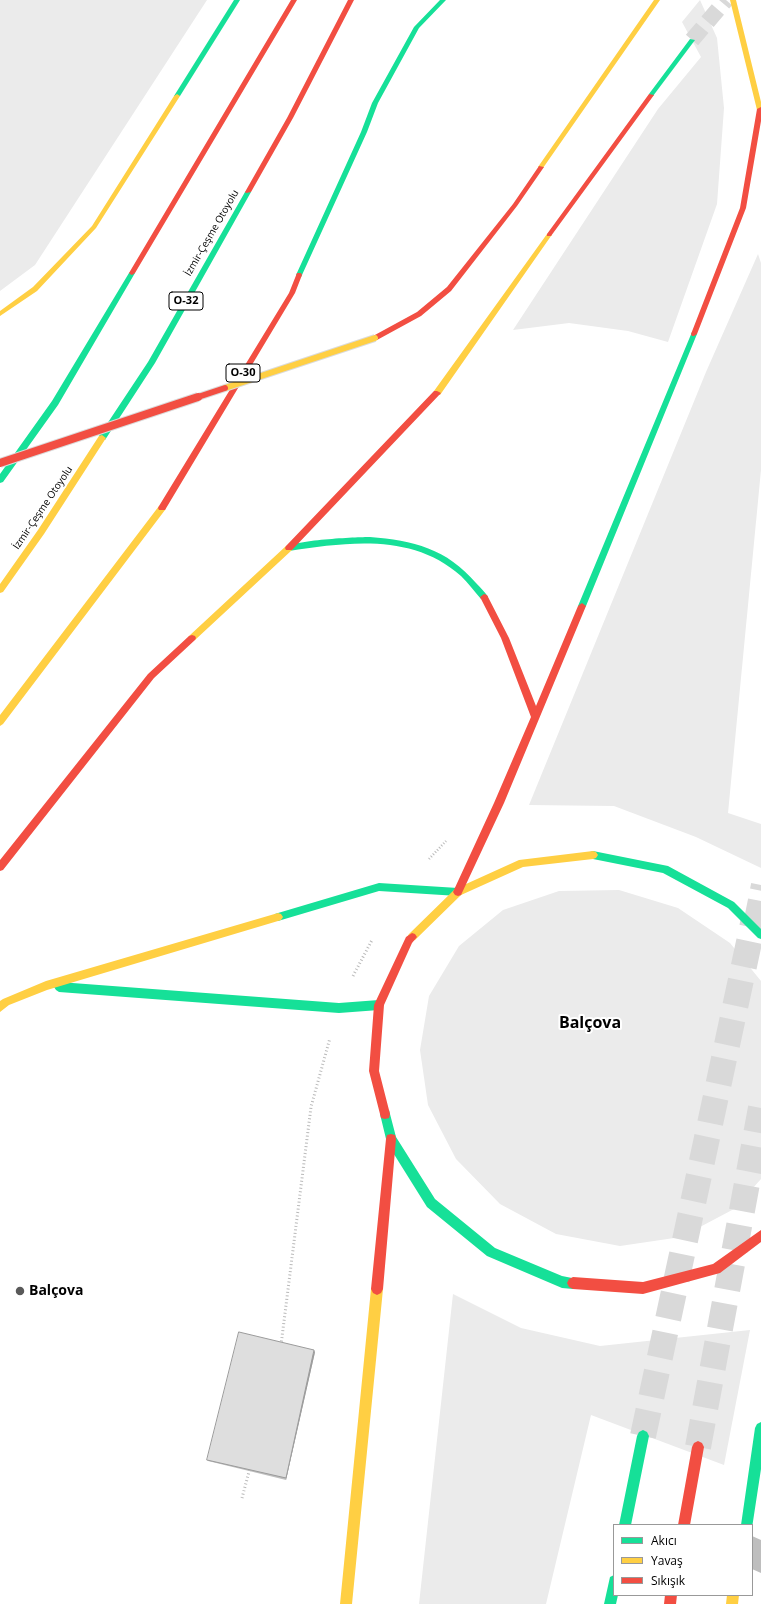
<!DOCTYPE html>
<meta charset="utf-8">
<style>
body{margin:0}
#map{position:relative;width:761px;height:1604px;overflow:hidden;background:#fff;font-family:"Open Sans",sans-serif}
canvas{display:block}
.legend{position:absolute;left:613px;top:1524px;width:140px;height:72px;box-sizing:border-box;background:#fff;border:1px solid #999;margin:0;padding:5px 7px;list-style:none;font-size:12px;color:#000}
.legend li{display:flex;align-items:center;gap:8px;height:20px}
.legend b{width:20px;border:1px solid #999}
</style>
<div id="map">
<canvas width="761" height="1604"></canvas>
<ul class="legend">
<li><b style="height:5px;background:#16e098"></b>Akıcı</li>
<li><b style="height:5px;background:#ffcf43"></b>Yavaş</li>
<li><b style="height:5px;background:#f24e42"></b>Sıkışık</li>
</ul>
</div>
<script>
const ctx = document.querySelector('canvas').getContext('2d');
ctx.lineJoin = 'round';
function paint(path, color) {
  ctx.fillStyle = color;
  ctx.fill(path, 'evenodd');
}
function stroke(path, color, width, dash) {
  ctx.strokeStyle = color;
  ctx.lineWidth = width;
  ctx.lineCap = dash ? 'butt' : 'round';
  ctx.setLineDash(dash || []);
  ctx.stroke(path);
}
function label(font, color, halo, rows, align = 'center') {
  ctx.font = font + ' "Open Sans",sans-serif';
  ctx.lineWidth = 4;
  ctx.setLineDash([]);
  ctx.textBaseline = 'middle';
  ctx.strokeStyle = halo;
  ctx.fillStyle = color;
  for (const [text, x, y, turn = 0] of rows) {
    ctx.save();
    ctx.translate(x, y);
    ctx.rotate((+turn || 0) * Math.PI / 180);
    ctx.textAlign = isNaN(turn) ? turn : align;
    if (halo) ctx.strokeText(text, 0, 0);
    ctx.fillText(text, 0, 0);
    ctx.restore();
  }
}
paint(new Path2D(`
 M0 0H207L35 265 0 291Z
 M700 0 717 38 724 108 717 204 668 342 628 331 569 323 513 330 658 109 701 57 682 22Z
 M758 254 761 263V470L728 813 761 824V868L696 837 614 806 529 805 706 372Z
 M619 890 678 908 730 943 761 981V1179L734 1209 681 1237 620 1246 556 1234 500 1204 456 1159 428 1105 420 1050 429 996 459 946 503 910 559 891Z
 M453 1294 521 1328 600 1346 750 1330 724 1465 591 1415 546 1604H419Z`), '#ebebeb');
stroke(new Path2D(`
 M692 40 726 0`), '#d9d9d9', 16, [16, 8]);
stroke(new Path2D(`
 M754 920 761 885`), '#d9d9d9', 20, [20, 10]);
stroke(new Path2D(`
 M643 1436 754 919
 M698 1447 761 1108`), '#d9d9d9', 26, [26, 14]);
stroke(new Path2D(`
 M429 859 446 841`), '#b9b9b9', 2.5, [1, 2]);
stroke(new Path2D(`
 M353 976 372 940
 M281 1345 311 1107 330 1038
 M242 1498 250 1468`), '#b9b9b9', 3, [1, 2.5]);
paint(new Path2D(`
 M752 1536 761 1540V1573L752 1569Z`), '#bebebe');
paint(new Path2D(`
 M234 0H240L180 96 175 97 174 96Z
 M440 0H446L419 28 378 103 367 132 302 275 301 277H297L296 275 361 132 372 103 414 27Z
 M690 39 695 40 653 96H649V94Z
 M248 190 251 192 155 363 105 440H99V436L148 362 245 192Z
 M132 271 135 273 58 405 3 482 0 483V474L52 401 129 273Z
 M692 332H694L697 334 586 606 582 609 579 608 578 606Z
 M370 537C413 540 447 549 476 583 480 587 485 592 488 597L487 599H481C475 592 468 583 461 576 413 533 348 542 289 551L285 548C291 540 357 537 370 537Z
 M593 851 668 866 734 902 761 929V939L758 938 728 908 663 873 593 859 590 858 588 855 590 852Z
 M379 883 458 888 461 889 463 892 461 895 458 896 379 891 278 921 275 920 273 917 275 914 278 913Z
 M59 982 339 1003 379 1000 382 1002 384 1005 382 1008 379 1010 339 1013 59 992 56 990 54 987 56 984Z
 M385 1109 389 1110 390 1114 396 1137 435 1199 495 1248 562 1276 577 1279 579 1283 577 1287 573 1289 562 1288 487 1256 427 1207 387 1143 380 1114 381 1110Z
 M761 1422V1469L752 1528V1525H741L755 1428 757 1424Z
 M643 1430 647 1432 649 1436 631 1525H619L637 1436 639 1432Z
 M614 1575V1595H618L616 1604H604L610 1577Z`), '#16e098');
paint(new Path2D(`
 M654 0H660L543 168H539L538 167Z
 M730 0H736L761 102V116L758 114Z
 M177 94 180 96 96 228 37 291 0 316V311L33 287 92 226 174 96Z
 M549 233 552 235 551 236 440 395H434V391L547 234Z
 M102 435 106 438 44 534 3 592 0 593V584L38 530 99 436Z
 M162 505 166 508 165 510 3 724 0 726V715L159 506Z
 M289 545 293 548 292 550 195 640H189L188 638 189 636 286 546Z
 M593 851 596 852 598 855 596 858 593 859 523 867 461 895 415 940 412 941 409 940 407 937 409 934 455 889 519 860Z
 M278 913 281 914 283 917 281 920 278 921 47 990 9 1005 0 1012V1001L3 999 46 981Z
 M377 1283 381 1285 383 1289 352 1604H340L371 1289 373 1285Z
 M727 1595H739L738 1604H726Z`), '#ffcf43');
paint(new Path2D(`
 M291 0H297L135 273 132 275 130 274 129 273Z
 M348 0H354L293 118 251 192 246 193 245 192 287 118Z
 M649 94 654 95 551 236H547V234Z
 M761 107V121L746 208 697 334 694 336H692L691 334 740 208 757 109Z
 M539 166 544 167 517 206 451 291 421 316 377 340H373V336L417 312 447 287 513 204Z
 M297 273H301L302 275 295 293 165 510H159L158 508 159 506 289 293Z
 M434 391H437L441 393 292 550H286L285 548 286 546Z
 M484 594 487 595 509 638 536 706 578 606 582 603 586 606 504 803 461 895 458 896 455 895 453 892 494 803 531 717 501 638 480 597Z
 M192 635 195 636 196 638 195 640 154 678 3 870 0 871V860L148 674 189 636Z
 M412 933 415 934 417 937 412 943 384 1005 379 1071 390 1114 389 1118 385 1119 381 1118 380 1114 369 1071 374 1005 406 937Z
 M391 1134 395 1135 396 1139 383 1289 381 1293 377 1295 373 1293 371 1289 386 1139 387 1135Z
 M761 1230V1242L720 1273 643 1294 573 1289 569 1287 567 1283 569 1279 573 1277 643 1282 713 1264Z
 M698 1441 702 1443 704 1447 690 1525H678L692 1447 694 1443Z
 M665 1595H677L676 1604H664Z`), '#f24e42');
const slowBridge = new Path2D(`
 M225 388 375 338`);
const jamBridgeFar1 = new Path2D(`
 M195 398 225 388`);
const jamBridge = new Path2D(`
 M0 463 198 397`);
stroke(slowBridge, '#dbdbdb', 8, []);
stroke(jamBridgeFar1, '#dbdbdb', 8, []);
stroke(jamBridge, '#dbdbdb', 10, []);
stroke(slowBridge, '#ffcf43', 6);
stroke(jamBridgeFar1, '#f24e42', 6);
stroke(jamBridge, '#f24e42', 8);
paint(new Path2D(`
 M315 1352 286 1480 208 1461 207 1460Z`), '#bfbfbf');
paint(new Path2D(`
 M314 1350 315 1352 286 1480V1478Z`), '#9b9b9b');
const building = new Path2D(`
 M239 1332 314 1350 286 1478 207 1460Z`);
paint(building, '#dedede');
stroke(building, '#9b9b9b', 1);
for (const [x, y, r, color] of [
 [20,1291,5,"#595959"]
]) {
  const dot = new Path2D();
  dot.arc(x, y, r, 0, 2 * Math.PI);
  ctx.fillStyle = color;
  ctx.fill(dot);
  stroke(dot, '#fff', 1.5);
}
label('10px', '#000', '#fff', [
 ["İzmir-Çeşme Otoyolu",212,233,-60],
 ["İzmir-Çeşme Otoyolu",43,508,-56]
]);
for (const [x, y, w] of [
 [186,301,34],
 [243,373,34]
]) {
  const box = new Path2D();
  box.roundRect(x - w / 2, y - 9, w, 18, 3);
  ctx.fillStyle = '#fff';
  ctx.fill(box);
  stroke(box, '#000', 1);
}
label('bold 11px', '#000', null, [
 ["O-32",186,301],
 ["O-30",243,373]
]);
label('bold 14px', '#000', '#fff', [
 ["Balçova",29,1291]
], 'left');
label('bold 16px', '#000', '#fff', [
 ["Balçova",590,1023]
]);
</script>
